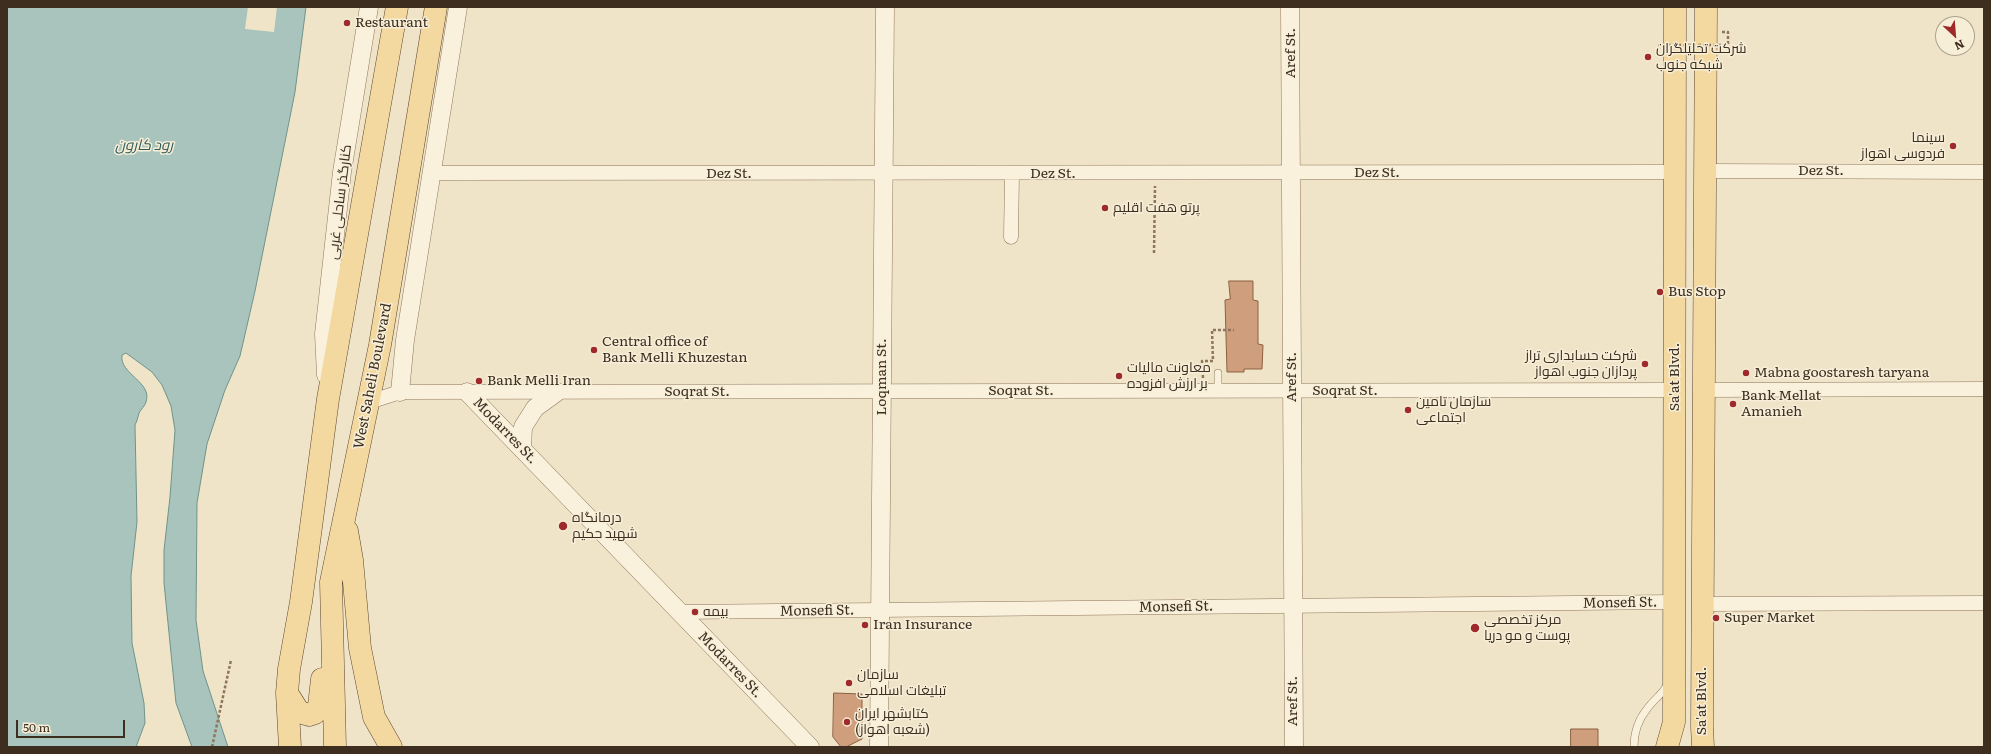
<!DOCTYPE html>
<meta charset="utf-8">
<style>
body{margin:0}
#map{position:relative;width:1991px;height:754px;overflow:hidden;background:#f0e4c8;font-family:Literata,serif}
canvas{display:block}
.frame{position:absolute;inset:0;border:8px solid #3d2e20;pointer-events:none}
.north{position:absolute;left:1935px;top:16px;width:40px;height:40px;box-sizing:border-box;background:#f7eed8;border:1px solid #ada18e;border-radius:50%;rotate:154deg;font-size:11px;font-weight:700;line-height:16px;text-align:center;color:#3d2e20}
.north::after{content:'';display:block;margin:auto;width:14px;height:18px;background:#9e2a2b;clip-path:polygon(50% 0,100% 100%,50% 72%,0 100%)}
.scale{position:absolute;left:16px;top:720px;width:109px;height:18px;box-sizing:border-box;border:2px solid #3d2e20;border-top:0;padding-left:5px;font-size:12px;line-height:14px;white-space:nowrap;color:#3d2e20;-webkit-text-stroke:3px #f7eed8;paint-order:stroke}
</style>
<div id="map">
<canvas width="1991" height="754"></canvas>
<div class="frame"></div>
<div class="north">N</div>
<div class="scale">50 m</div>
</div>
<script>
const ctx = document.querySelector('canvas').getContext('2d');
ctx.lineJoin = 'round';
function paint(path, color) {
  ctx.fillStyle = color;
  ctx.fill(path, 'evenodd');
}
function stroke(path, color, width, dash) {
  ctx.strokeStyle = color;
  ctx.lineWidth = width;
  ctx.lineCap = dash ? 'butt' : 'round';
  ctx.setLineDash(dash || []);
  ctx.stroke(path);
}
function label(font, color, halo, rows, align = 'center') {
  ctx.font = font + ' Literata,Cairo,serif';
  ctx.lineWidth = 3;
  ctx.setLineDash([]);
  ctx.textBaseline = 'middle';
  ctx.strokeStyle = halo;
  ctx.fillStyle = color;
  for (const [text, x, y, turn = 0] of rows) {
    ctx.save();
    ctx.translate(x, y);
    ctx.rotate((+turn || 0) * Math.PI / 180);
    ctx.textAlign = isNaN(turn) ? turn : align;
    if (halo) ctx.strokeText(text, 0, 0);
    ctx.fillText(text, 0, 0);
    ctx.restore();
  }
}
const water = new Path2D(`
 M7 7H306L295 92 255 291 240 356 225 390 207 444 197 503 196 620 203 671 228 747H192L176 703 164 583V550L170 497 175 430 171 406 162 385 152 372 126 353 122 355C119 374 153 382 146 402 145 406 141 409 139 413 138 417 137 421 135 425L137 522 131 576 132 643 144 703 145 723 136 747H7Z`);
paint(water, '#a9c4bc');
stroke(water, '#6f938a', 1);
paint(new Path2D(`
 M248 7H277L274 32 245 29Z`), '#f0e4c8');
const building = new Path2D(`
 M1229 281H1253V300L1258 301V344L1263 345 1262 369H1244V372H1227L1225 300 1230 299Z
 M834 693 862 694V739L846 747H841L833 737Z
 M1571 729H1598V747H1571Z`);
paint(building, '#cf9f7d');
stroke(building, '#8d5f41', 1);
const service = new Path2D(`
 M1218 373V391
 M1634 747C1634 733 1638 720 1647 709 1653 700 1662 695 1667 685`);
const minor = new Path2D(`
 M1705 171 1984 172
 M432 173 1675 172
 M1011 237 1012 174
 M1704 390 1984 389
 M369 402 400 392 1675 390
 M1702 604 1984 603
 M679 612 1674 602`);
const tertiary = new Path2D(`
 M1290 7 1294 747
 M326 375 324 334 342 172 369 7
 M400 392 405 340 458 7
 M467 392 810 747
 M522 449 523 427 535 408 557 392
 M879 747 885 7`);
const primary = new Path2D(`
 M347 531 352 560 360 648 374 717 391 747
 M287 693 299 712 309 715 315 713 319 706 322 679
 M290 747 287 693 289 669 301 602 328 399 397 7
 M335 747 331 582 380 345 436 7
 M1667 747 1674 722 1675 7
 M1703 747 1702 727 1706 7`);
stroke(service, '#8d765c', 8);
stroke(minor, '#8d765c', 15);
stroke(tertiary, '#8d765c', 19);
stroke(primary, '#5b4430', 23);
stroke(new Path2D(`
 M1722 32H1728V45
 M1154 253 1155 186
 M1203 378 1202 361H1213L1212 330H1234
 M212 747 231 660`), '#8d765c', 2.5, [3, 2]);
stroke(service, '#faf1dc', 7);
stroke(minor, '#faf1dc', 14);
stroke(tertiary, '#faf1dc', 18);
stroke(primary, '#f3d9a0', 22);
stroke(new Path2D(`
 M1658 45H1728`), '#8d765c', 2.5, [3, 2]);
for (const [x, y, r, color] of [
 [347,23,4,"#9e2a2b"],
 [1648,57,4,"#9e2a2b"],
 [1953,146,4,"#9e2a2b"],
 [1105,208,4,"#9e2a2b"],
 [1660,292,4,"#9e2a2b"],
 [594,350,4,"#9e2a2b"],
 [1645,364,4,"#9e2a2b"],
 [1746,373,4,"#9e2a2b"],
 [1119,376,4,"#9e2a2b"],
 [479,381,4,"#9e2a2b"],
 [1733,404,4,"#9e2a2b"],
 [1408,410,4,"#9e2a2b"],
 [563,526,5,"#9e2a2b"],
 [695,612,4,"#9e2a2b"],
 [1716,618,4,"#9e2a2b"],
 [865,625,4,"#9e2a2b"],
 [1475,628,5,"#9e2a2b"],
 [849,683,4,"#9e2a2b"],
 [847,722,4,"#9e2a2b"]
]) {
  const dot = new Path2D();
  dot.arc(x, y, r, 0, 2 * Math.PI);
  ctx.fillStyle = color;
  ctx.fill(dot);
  stroke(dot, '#f7eed8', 1.5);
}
label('14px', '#3d2e20', '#f7eed8', [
 ["Restaurant",355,23],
 ["شرکت تحلیلگران",1656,49],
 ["شبکه جنوب",1656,65],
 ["سینما",1945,138,"right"],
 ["فردوسی اهواز",1945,154,"right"],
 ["پرتو هفت اقلیم",1113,208],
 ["Bus Stop",1668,292],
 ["Central office of",602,342],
 ["Bank Melli Khuzestan",602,358],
 ["شرکت حسابداری تراز",1637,356,"right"],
 ["پردازان جنوب اهواز",1637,372,"right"],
 ["معاونت مالیات",1127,368],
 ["بر ارزش افزوده",1127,384],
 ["Mabna goostaresh taryana",1754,373],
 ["Bank Melli Iran",487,381],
 ["Bank Mellat",1741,396],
 ["Amanieh",1741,412],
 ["سازمان تامین",1416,402],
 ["اجتماعی",1416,418],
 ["درمانگاه",572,518],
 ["شهید حکیم",572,534],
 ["بیمه",703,612],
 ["Super Market",1724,618],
 ["مرکز تخصصی",1484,620],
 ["پوست و مو دریا",1484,636],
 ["Iran Insurance",873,625],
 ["سازمان",857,675],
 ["تبلیغات اسلامی",857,691],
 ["کتابشهر ایران",855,714],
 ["(شعبه اهواز)",855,730]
], 'left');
label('14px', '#3d2e20', '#f7eed8', [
 ["Aref St.",1291,53,-90],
 ["Dez St.",1821,171],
 ["Dez St.",1377,173],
 ["Dez St.",729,174],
 ["Dez St.",1053,174],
 ["کنارگذر ساحلی غربی",340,202,-83],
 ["West Saheli Boulevard",373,376,-79],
 ["Loqman St.",882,377,-90],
 ["Aref St.",1292,377,-90],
 ["Sa'at Blvd.",1675,377,-90],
 ["Soqrat St.",1021,391],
 ["Soqrat St.",1345,391],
 ["Soqrat St.",697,392],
 ["Modarres St.",505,431,46],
 ["Monsefi St.",1620,603,-1],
 ["Monsefi St.",1176,607,-1],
 ["Monsefi St.",817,611,-1],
 ["Modarres St.",730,665,46],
 ["Aref St.",1293,701,-90],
 ["Sa'at Blvd.",1702,701,-90]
]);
label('italic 15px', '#2f5d5a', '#f7eed8', [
 ["رود کارون",144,146]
]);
</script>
